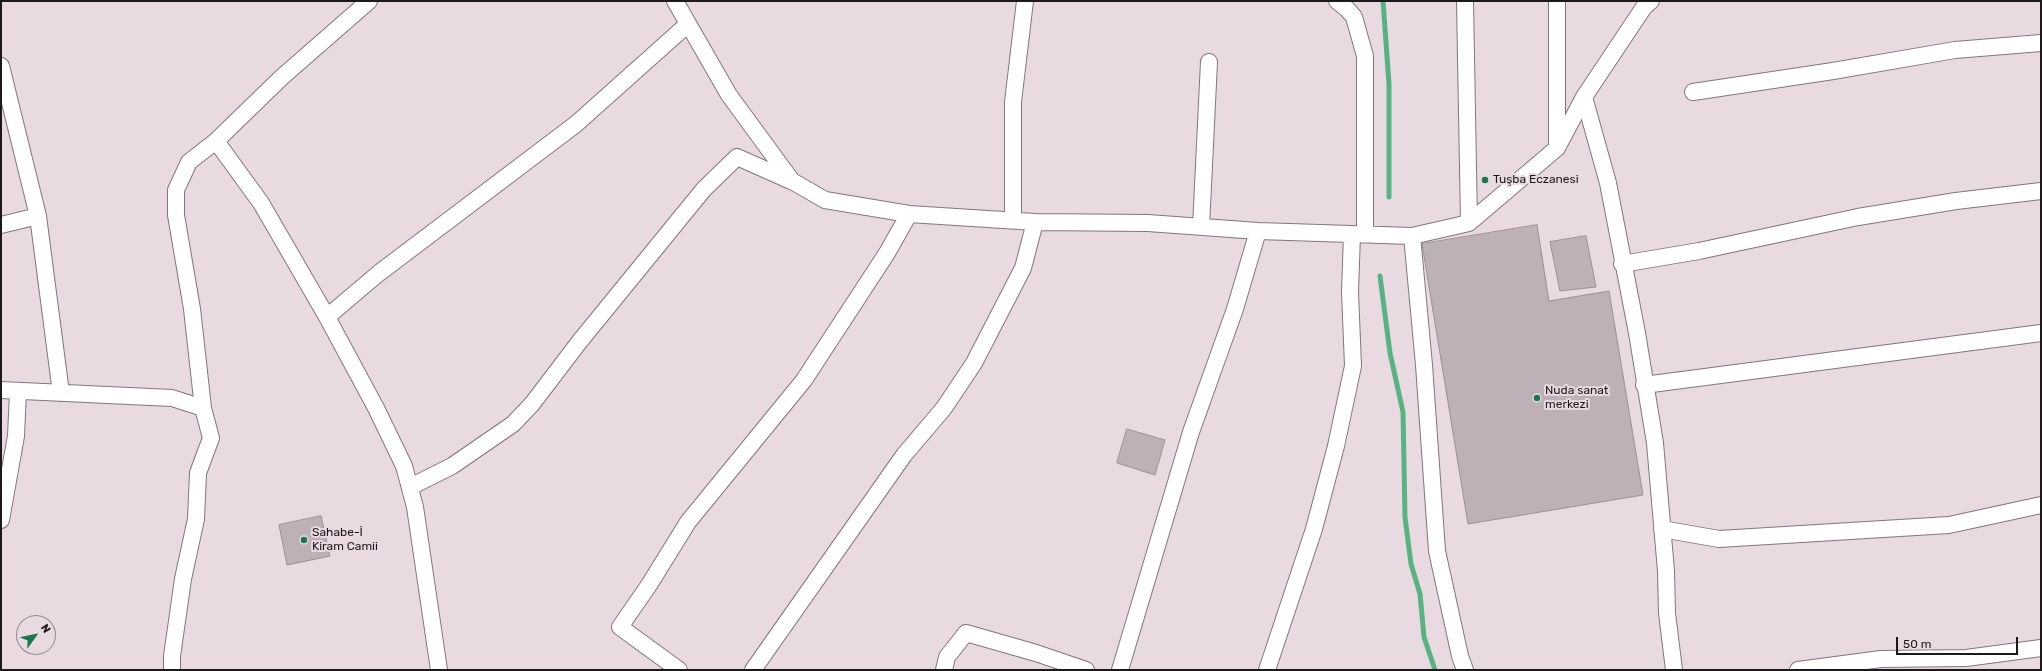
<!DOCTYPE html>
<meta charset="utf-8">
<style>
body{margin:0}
#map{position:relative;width:2042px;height:671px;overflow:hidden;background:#e9dae2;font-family:Rubik,sans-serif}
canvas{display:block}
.frame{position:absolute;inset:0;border:2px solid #1d181b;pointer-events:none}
.north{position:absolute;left:16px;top:615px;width:40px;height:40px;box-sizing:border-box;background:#e9dae2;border:1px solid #978c92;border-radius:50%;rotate:57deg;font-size:11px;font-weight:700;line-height:16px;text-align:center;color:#1d181b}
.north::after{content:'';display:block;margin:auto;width:14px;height:18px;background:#1b764a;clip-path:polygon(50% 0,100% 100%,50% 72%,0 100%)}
.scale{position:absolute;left:1896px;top:637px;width:122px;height:18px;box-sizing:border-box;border:2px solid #1d181b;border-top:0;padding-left:5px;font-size:12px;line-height:14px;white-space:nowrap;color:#1d181b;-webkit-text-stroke:3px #e9dae2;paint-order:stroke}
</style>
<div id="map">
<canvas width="2042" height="671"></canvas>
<div class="frame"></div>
<div class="north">N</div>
<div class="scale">50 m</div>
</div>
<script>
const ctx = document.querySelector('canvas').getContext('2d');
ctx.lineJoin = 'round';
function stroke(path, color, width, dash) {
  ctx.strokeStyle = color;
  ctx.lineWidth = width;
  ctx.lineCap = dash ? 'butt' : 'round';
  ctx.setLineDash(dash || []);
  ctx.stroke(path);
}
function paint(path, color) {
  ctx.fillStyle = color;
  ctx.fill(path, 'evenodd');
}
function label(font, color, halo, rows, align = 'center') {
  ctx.font = font + ' Rubik,sans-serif';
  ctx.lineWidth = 4;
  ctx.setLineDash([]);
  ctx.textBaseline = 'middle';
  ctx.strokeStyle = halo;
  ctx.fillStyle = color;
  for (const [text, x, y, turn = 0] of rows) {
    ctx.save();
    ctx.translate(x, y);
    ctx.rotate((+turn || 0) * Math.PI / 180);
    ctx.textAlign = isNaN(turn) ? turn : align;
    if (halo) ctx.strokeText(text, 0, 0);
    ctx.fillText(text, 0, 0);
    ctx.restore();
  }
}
stroke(new Path2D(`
 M1383 1 1389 84V197
 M1380 276 1390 353 1403 412 1405 517 1411 564 1420 594 1424 637 1435 670`), '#57b481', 5);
const building = new Path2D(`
 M1537 225 1549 301 1609 291 1643 495 1468 524 1422 244Z
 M1586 236 1596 287 1560 291 1550 242Z
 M1127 429 1165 440 1155 475 1117 463Z
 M321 516 330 556 287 565 279 525Z`);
paint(building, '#bdb0b7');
stroke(building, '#9c8f96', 1);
const minor = new Path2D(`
 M675 1 729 95 792 181 825 200 909 214 1035 222 1148 223 1258 231 1412 236 1469 223 1557 148 1584 97 1644 7 1651 1
 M1337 1 1347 9 1354 17 1365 56V234
 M1465 1 1469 223
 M1557 1V147
 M1 66 38 216 61 393
 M1693 92 1833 71 1955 50 2041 43
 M1584 97 1608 183 1637 333 1655 443 1666 571 1667 613 1674 670
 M216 141 261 203 327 317 376 408 404 466 415 507 439 670
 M1013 220V102L1025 1
 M1 225 38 216
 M1201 227 1209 62
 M1412 236 1424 365 1437 551 1460 656 1465 670
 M1622 264 1699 251 1858 217 1956 201 2041 191
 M327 317 379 273 576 124 688 24
 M1644 385 2041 333
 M1 390 172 398 203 408
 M410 487 452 466 513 424 532 404 580 341 704 189 737 157 791 181
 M1 520 16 436 18 392
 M1662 529 1719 539 1949 525 2041 505
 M172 670V656L183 579 196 519 198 473 211 438 203 408 192 309 176 215V190L189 162 216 141 282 77 369 1
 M679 670 620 627 649 585 688 522 804 380 887 253 909 214
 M753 670 904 455 944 408 974 363 1023 268 1035 222
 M944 670 947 657 966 633 1036 653 1086 670
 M1120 670 1191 432 1235 309 1258 231
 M1267 670 1314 529 1336 446 1353 366 1350 292 1352 234
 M1798 670 1881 659 1966 658 2041 648`);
stroke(minor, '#82767c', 18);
stroke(minor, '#fff', 16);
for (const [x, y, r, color] of [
 [1485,180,4,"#1b764a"],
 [1537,398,4,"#1b764a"],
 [304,540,4,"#1b764a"]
]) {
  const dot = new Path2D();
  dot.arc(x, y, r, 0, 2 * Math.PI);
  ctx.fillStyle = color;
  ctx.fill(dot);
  stroke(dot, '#e9dae2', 1.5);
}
label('12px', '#1d181b', '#e9dae2', [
 ["Tuşba Eczanesi",1493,180],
 ["Nuda sanat",1545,391],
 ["merkezi",1545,405],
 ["Sahabe-İ",312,533],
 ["Kiram Camii",312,547]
], 'left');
</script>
